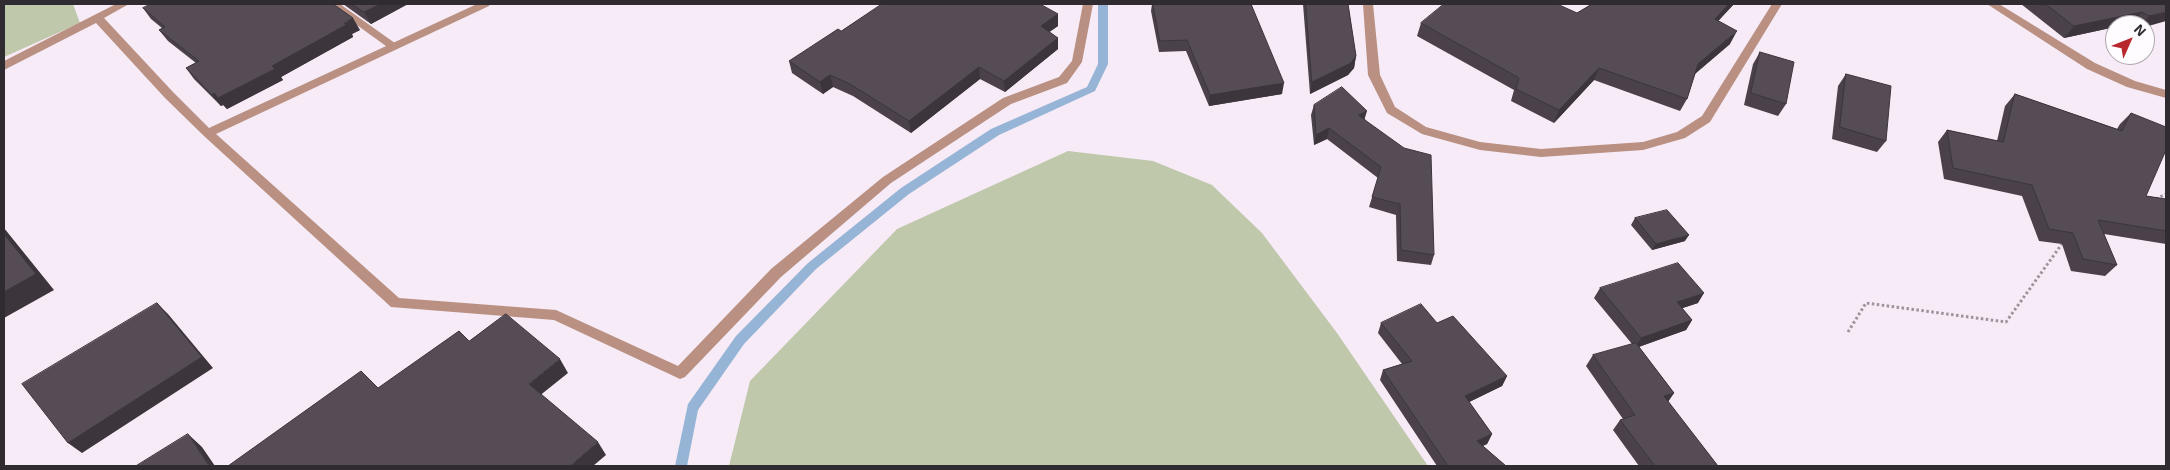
<!DOCTYPE html>
<style>
body{margin:0}
#map{position:relative;width:2170px;height:470px;overflow:hidden;background:#f7ebf7;font-family:"Exo 2",sans-serif}
canvas{display:block}
.frame{position:absolute;inset:0;border:5px solid #302b30;pointer-events:none}
.north{position:absolute;left:2105px;top:15px;width:50px;height:50px;box-sizing:border-box;background:#fefcfe;border:1px solid #aca8ac;border-radius:50%;rotate:46deg;font-size:14px;font-weight:700;line-height:20px;text-align:center;color:#302b30}
.north::after{content:'';display:block;margin:auto;width:18px;height:22px;background:#b7272c;clip-path:polygon(50% 0,100% 100%,50% 72%,0 100%)}
</style>
<div id="map">
<canvas width="2170" height="470"></canvas>
<div class="frame"></div>
<div class="north">N</div>
</div>
<script>
const ctx = document.querySelector('canvas').getContext('2d');
ctx.lineJoin = 'round';
function paint(path, color) {
  ctx.fillStyle = color;
  ctx.fill(path, 'evenodd');
}
function stroke(path, color, width, dash) {
  ctx.strokeStyle = color;
  ctx.lineWidth = width;
  ctx.lineCap = dash ? 'butt' : 'round';
  ctx.setLineDash(dash || []);
  ctx.stroke(path);
}
paint(new Path2D(`
 M4 4H73L80 23 4 57Z
 M1068 151 1153 161 1212 185 1262 233 1337 333 1428 466H729L750 381 897 229Z`), '#bfc8ab');
paint(new Path2D(`
 M1098 4H1108V64L1095 91 999 135 909 194 816 269 744 344 698 410 687 466H675L688 404 736 336 808 263 901 188 991 129 1087 87 1098 64Z`), '#96b4d6');
stroke(new Path2D(`
 M2156 199 2166 194
 M1848 332 1866 303 2006 322 2064 241`), '#9c939c', 3, [2.5, 2.5]);
paint(new Path2D(`
 M328 4H340L399 46 394 50 390 49Z`), '#b99082');
paint(new Path2D(`
 M116 4H129L104 18 173 92 209 128 477 4H490L489 6 216 134 399 298 556 310 678 366 771 269 883 177 1003 98 1059 77 1072 61 1083 4H1093L1082 62 1067 83 1011 104 891 183 781 277 685 377 680 379 554 320 391 307 204 136 165 98 96 23 4 70V61Z
 M1363 4H1373L1380 75 1395 107 1426 127 1480 142 1541 149 1643 142 1677 132 1702 116 1772 4H1782L1710 122 1685 138 1643 150 1541 157 1480 150 1422 134 1387 113 1368 75Z
 M1987 4H1999L2095 63 2135 81 2166 90V98L2127 87 2087 69Z`), '#b99082');
paint(new Path2D(`
 M343 4H408L371 24Z
 M1152 4H1251L1282 94 1209 106 1186 51 1159 52 1151 11Z
 M1303 4H1348L1356 56 1354 68 1348 75 1310 94Z
 M1592 4H1734L1718 21 1730 44 1695 74 1687 99 1680 111 1594 80 1554 123 1511 101 1514 90 1417 36 1421 23 1577 13Z
 M2021 4H2166L2145 25H2134L2132 24 2125 25H2115V27L2064 38Z
 M143 8 360 30 352 34 353 37 281 77 283 80 227 109 223 105 221 106 194 79 186 68 196 63 168 41 159 30 162 28 151 19Z
 M1058 14V26L1049 32 1058 38V49L1005 92 980 79 911 133 853 96 833 87 823 94 792 73 789 61Z
 M1760 52 1786 104 1778 116 1744 105 1753 64Z
 M1846 74 1886 141 1877 152 1832 139 1838 86Z
 M2015 94 2117 129 2120 124 2131 113 2146 196 2166 199V244L2104 234 2117 265 2105 276 2071 271 2062 244 2039 241 2022 196 1944 179 1938 142 1947 130 1997 141 2005 106Z
 M1314 105 1365 119 1434 255 1431 265 1397 261 1396 215 1369 207 1378 178 1327 139 1314 145 1311 115Z
 M1635 218 1685 241 1652 250 1631 225Z
 M1600 288 1698 303 1682 308 1692 320 1686 330 1639 347 1674 393 1668 402 1718 466H1639L1613 430 1620 420 1623 419 1586 366 1593 355 1632 344 1594 298Z
 M1381 323H1437L1507 376 1502 386 1469 402 1492 434 1487 444 1483 446 1506 466H1437L1380 380 1383 370 1402 364 1378 333Z`), '#4a414a');
paint(new Path2D(`
 M381 4H408L371 24 364 12Z
 M1729 4H1734L1708 32 1715 19Z
 M2142 12 2132 24 2125 25H2115V27L2064 38 2074 26Z
 M2166 12V21L2145 27V25H2142L2149 16Z
 M1058 14V26L1041 38V26Z
 M353 18 360 30 352 34 353 37 281 77 283 80 227 109 218 98Z
 M1737 31 1730 44 1691 77 1698 64Z
 M1058 38V49L1005 92 1004 81Z
 M1356 56 1354 68 1348 75 1310 94 1312 82Z
 M979 67 980 79 911 133 909 121Z
 M1599 68 1594 80 1554 123 1559 110Z
 M830 75 833 87 823 94 820 82Z
 M1284 83 1282 94 1209 106 1210 95Z
 M214 93 223 105 221 106 212 95Z
 M1367 111 1364 121 1358 115Z
 M1329 128 1327 139 1314 145 1316 135Z
 M4 228 54 290 4 318Z
 M1689 235 1685 241 1652 250 1656 244Z
 M1704 293 1698 303 1671 312 1677 302Z
 M157 303 168 314 213 368 82 453 68 443Z
 M1692 320 1686 330 1635 348 1641 338Z
 M560 359 568 373 538 397 529 384Z
 M1507 376 1502 386 1461 406 1465 396Z
 M1674 393 1666 404 1664 396Z
 M188 434 202 447 215 466H209Z
 M1492 434 1487 444 1472 450 1477 441Z
 M598 442 606 455 593 466H570Z`), '#3c353c');
const building = new Path2D(`
 M151 4H333L353 18 344 23 346 25 272 66 275 69 218 98 214 93 212 95 186 68 199 61 159 30 165 27 143 8Z
 M352 4H381L364 12Z
 M882 4H1040L1058 14 1041 26 1058 38 1004 81 979 67 909 121 850 84 830 75 820 82 789 61 838 29 841 31Z
 M1153 4H1251L1284 83 1210 95 1187 40 1160 41Z
 M1306 4H1348L1356 56 1351 63 1312 82Z
 M1444 4H1557L1577 13 1592 4H1729L1715 19 1737 31 1698 64 1687 99 1599 68 1559 110 1516 89 1519 78 1421 23Z
 M2046 4H2166V12L2149 16 2142 12 2074 26Z
 M1760 52 1794 62 1786 104 1751 93Z
 M1846 74 1891 86 1886 141 1840 127Z
 M1342 87 1367 111 1358 115 1404 148 1431 155 1434 255 1401 250 1400 204 1372 197 1381 167 1329 128 1316 135 1314 105Z
 M2015 94 2122 131 2131 113 2166 127V150L2146 196 2166 199V231L2098 220 2117 265 2083 259 2073 233 2049 229 2032 185 1953 168 1947 130 2003 142Z
 M1667 210 1689 235 1656 244 1635 218Z
 M4 234 36 274 4 292Z
 M1678 263 1704 293 1677 302 1692 320 1641 338 1600 288Z
 M157 303 202 357 68 443 22 384Z
 M1421 304 1437 323 1453 316 1507 376 1465 396 1492 434 1477 441 1506 466H1448L1383 370 1412 361 1381 323Z
 M506 314 560 359 529 384 598 442 570 466H228L361 371 378 388 459 331 469 341Z
 M1636 343 1674 393 1664 396 1718 466H1655L1620 420 1635 415 1593 355Z
 M188 434 209 466H136Z`);
paint(building, '#564c56');
stroke(building, '#3c353c', 1);
</script>
